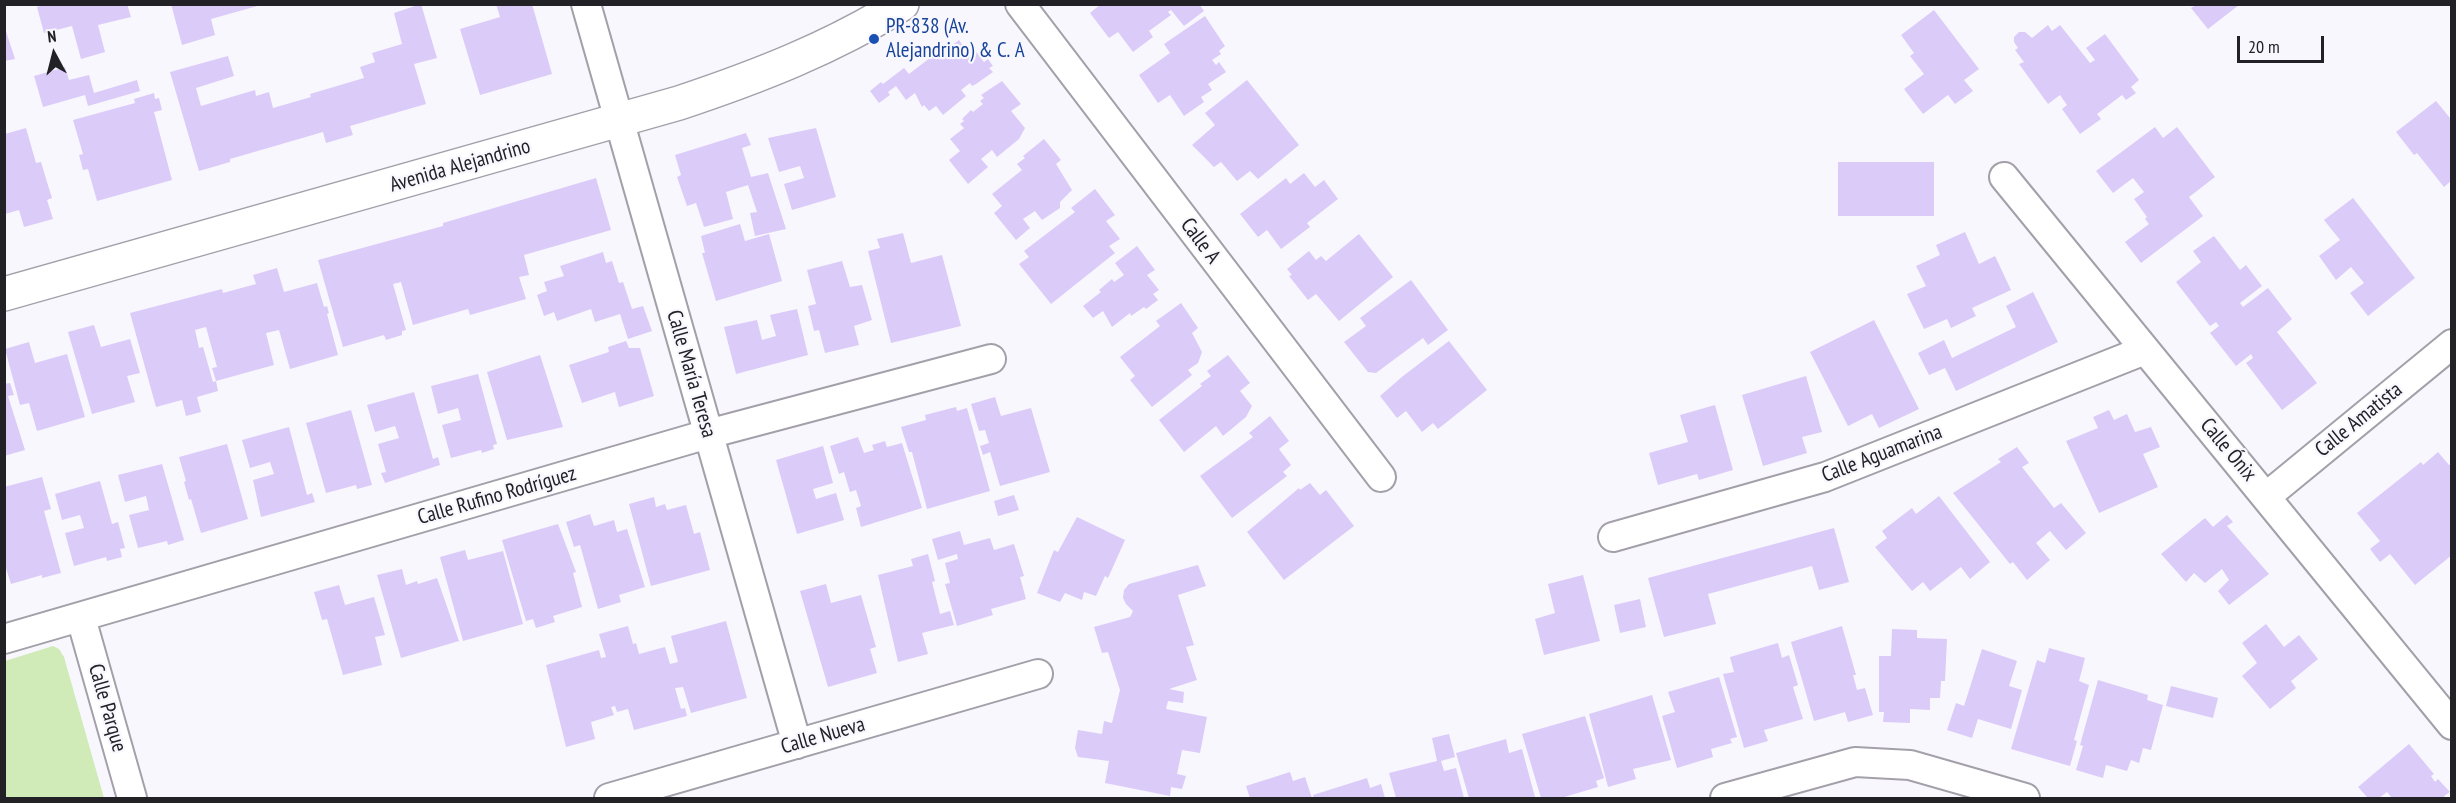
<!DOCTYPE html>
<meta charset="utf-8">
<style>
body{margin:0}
#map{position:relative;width:2456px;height:803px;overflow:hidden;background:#f9f7fe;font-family:"PT Sans Narrow",sans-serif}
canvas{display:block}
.frame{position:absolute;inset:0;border:6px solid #222125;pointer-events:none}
.north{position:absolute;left:24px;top:24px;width:60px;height:60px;-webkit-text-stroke:4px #f9f7fe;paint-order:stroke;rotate:353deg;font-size:16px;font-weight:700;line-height:24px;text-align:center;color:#222125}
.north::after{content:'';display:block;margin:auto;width:21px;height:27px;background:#222125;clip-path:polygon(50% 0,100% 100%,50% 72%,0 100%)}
.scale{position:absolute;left:2237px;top:36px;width:87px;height:27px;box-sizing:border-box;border:3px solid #222125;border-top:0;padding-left:8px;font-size:18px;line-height:21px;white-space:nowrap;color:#222125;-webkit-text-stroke:4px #f9f7fe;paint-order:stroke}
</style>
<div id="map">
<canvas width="2456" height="803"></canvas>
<div class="frame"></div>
<div class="north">N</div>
<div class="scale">20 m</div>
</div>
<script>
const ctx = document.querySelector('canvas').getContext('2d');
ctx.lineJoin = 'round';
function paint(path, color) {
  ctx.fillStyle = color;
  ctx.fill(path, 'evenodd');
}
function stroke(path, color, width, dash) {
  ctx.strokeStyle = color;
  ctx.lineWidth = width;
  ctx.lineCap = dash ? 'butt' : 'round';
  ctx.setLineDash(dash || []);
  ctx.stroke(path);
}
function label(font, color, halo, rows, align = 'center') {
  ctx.font = font + ' "PT Sans Narrow",sans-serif';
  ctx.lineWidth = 4.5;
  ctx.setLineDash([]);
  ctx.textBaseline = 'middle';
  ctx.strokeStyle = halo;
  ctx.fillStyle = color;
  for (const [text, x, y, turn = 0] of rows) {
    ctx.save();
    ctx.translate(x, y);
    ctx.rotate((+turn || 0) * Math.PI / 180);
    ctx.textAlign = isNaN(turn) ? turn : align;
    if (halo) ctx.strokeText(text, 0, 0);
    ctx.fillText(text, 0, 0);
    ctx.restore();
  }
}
paint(new Path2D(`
 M53 646 59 649 64 657 104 798H5V661Z`), '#d0eab8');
paint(new Path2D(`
 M45 4H127L131 17 98 25 105 52 81 59 72 26 44 33 37 7Z
 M171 4H261V5L211 19 215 35 182 45Z
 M421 4 437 58 414 64 426 104 350 126 353 135 326 143 323 132 230 159V162L199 171 170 72 228 56 234 76 196 88 201 106 255 90 256 96 269 92 273 108 311 97 310 94 364 78 360 67 375 62 372 53 402 44 394 13Z
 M496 4H532L552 74 480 95 460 29 500 17Z
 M1101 4 1103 6 1106 4H1199L1204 11 1184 26 1171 10 1168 12 1171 15 1149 31 1153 37 1133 52 1118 32 1109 38 1090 13Z
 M2196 5H2239L2208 29 2191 8Z
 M1934 10 1979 69 1964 80 1973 91 1955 104 1948 95 1923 114 1904 89 1924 74 1910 56 1914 53 1901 35Z
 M1205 16 1225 46 1219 51 1221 54 1212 60 1216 65 1219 62 1226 72 1208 84 1212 90 1201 97 1204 102 1184 116 1170 95 1158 103 1139 75 1170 53 1164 44Z
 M4 25 15 59 4 61Z
 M2048 25 2052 31 2060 25 2090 63 2095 60 2086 48 2105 34 2139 80 2131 87 2136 93 2126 100 2122 95 2097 114 2101 119 2080 134 2062 109 2067 105 2060 95 2048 104 2019 64 2024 62 2015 50 2018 48 2014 42V37L2019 32H2025L2032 38Z
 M959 40 968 53 974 49 984 62 988 59 993 66 989 68 993 72 976 84 972 86 970 83 961 90 966 96 943 115 936 106 929 111 924 105 922 107 915 93 906 100 896 86 888 92 890 95 879 103 870 91 881 82 883 84 904 68 909 74 948 44 950 47Z
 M65 67 69 80 89 75 94 93 137 80 140 91 88 106 85 95 43 107 34 76Z
 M1247 80 1299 145 1258 179 1250 171 1237 181 1221 162 1214 167 1192 145 1215 125 1205 113Z
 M1002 81 1021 104 1011 111 1025 128 1019 139 997 157 992 150 981 159 988 167 968 184 949 160 960 151 950 139 964 128 960 124 964 121 962 119 971 110 973 112 983 104 980 101 984 98 981 95Z
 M154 93 155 99 159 98 162 110 154 112 172 180 97 201 88 169 83 170 79 155 83 154 73 120 135 103 134 99Z
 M2436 101 2450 118 2452 117V180L2444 187 2417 153 2414 155 2396 132Z
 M2155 127 2163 138 2177 127 2215 177 2189 197 2203 216 2141 263 2125 242 2149 224 2145 219 2147 217 2134 199 2144 192 2133 178 2113 193 2096 171Z
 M26 128 36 163 41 162 47 182 52 198 47 200 53 219 24 227 19 210 5 214V134Z
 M816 128 836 197 792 210 784 184 804 178 800 166 779 172 768 138Z
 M746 133 751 145 742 148 751 177 768 173 786 229 755 236 750 213 757 212 748 185 726 192 733 219 704 227 696 203 687 206 677 177 681 175 675 155Z
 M1044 139 1061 160 1056 164 1072 190 1060 202V208L1042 220 1035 211 1023 219 1030 228 1016 240 994 213 1002 206 992 194 1022 170 1017 164 1025 158 1023 156Z
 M1838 162H1934V216H1838Z
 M1304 173 1315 187 1324 180 1338 199 1307 223 1310 227 1281 249 1267 230 1258 237 1240 214 1286 178 1290 184Z
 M596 178 611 230 524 255 529 275 519 277 526 299 470 315 468 309 413 325 401 282 393 284 406 330 402 331V335L386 340 384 335 343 347 318 260 443 226V223Z
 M1095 189 1115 215 1106 221 1120 239 1109 246 1115 253 1051 304 1019 264 1029 257 1024 251 1075 212 1071 208Z
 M2353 198 2415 278 2368 316 2350 293 2364 283 2351 267 2336 280 2319 256 2340 240 2324 220Z
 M740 224 745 241 769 234 782 281 716 301 702 253H705L701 236Z
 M1965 232 1979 264 1995 256 2011 290 1972 308 1976 316 1951 328 1947 319 1924 329 1907 294 1926 286 1916 266 1940 255 1936 245Z
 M903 233 911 263 942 255 961 326 891 343 868 251 880 248 877 239Z
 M1359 234 1393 277 1339 321 1316 294 1308 300 1289 276 1292 275 1287 269 1309 251 1316 260 1321 256 1326 261Z
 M2214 236 2240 270 2246 265 2262 286 2240 303 2243 307 2268 288 2292 319 2277 332 2317 383 2282 410 2246 363 2253 358 2251 354 2236 366 2210 333 2219 326 2216 322 2210 326 2176 282 2201 262 2193 251Z
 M1137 246 1155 270 1147 275 1159 290 1153 294 1158 300 1146 309 1144 307 1131 316 1130 313 1112 327 1103 311 1093 318 1083 306 1101 292 1099 290 1112 279 1114 282 1124 275 1115 263Z
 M603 252 606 263 612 261 619 283 623 282 632 309 643 306 652 331 628 339 620 314 595 322 591 309 557 321 554 312 544 316 537 295 547 291 544 282 564 276 560 266Z
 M842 261 850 287 862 285 872 320 854 326 859 345 825 353 819 330 814 331 808 306 816 304 807 270Z
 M277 268 284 292 317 283 324 307 327 306 329 313 327 314 338 355 290 369 279 330 266 333 274 365 216 381 212 368 217 367 206 327 202 328 195 330 199 348 203 347 213 382 216 381 218 391 197 397 201 412 186 416 182 400 156 407 130 313 222 289 223 293 256 284 253 275Z
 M1411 280 1448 330 1428 345 1423 338 1376 373 1368 372 1344 342 1366 326 1360 318Z
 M2033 292 2058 342 1956 391 1945 368 1929 375 1918 353 1944 340 1952 358 2016 327 2006 306Z
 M1181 303 1198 328 1192 333 1202 352 1198 363 1188 370 1192 375 1152 407 1130 380 1135 376 1120 357 1160 326 1156 321Z
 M797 309 808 355 736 374 724 327 757 320 762 340 776 336 770 315Z
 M1874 320 1919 409 1879 428 1872 414 1848 426 1810 352Z
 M94 325 101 347 130 339 140 373 127 376 135 402 92 414 68 332Z
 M626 341 629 348H640L654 396 619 407 615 392 582 403 569 365 609 352 608 347Z
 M1449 341 1487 390 1438 429 1433 423 1422 432 1406 411 1397 418 1380 396 1403 376Z
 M29 342 35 363 67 354 85 417 37 431 29 403 20 405 5 349Z
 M540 355 563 427 507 440 487 372Z
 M1228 355 1250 383 1240 391 1252 406 1246 417 1223 436 1216 426 1184 452 1159 420 1202 386 1200 384 1211 376 1207 371Z
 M478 374 497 444 493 445 494 449 482 453 481 450 451 458 442 425 461 420 458 408 438 414 431 386Z
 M1806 376 1822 432 1802 437 1807 453 1763 466 1742 395Z
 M10 383 14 395 8 396 25 450 4 456V384Z
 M414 392 433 459 438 457 440 465 385 483 381 473 386 472 378 444 399 438 395 426 375 432 367 405Z
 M995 397 1001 416 1031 408 1050 472 1000 486 990 452 983 455 980 446 989 443 985 430 979 431 971 404Z
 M1715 405 1733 470 1699 480 1697 474 1658 485 1649 453 1688 442 1680 415Z
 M956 407 957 411 967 408 990 491 927 509 912 452H909L901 427 926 420 925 415Z
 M351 410 372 485 357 489 356 485 326 493 306 423Z
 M2109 410 2114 420 2127 414 2135 432 2151 427 2160 447 2143 454 2158 487 2099 513 2066 441 2098 428 2093 417Z
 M1270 416 1289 441 1279 449 1291 465 1283 472 1287 476 1232 518 1200 476 1253 437 1249 433Z
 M289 427 307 495 312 493 315 502 261 517 253 480 274 474 270 462 250 468 242 440Z
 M858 437 864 453 874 450 872 445 885 441 887 447 902 443 922 508 861 527 856 508 861 506 856 490 850 492 844 472 839 474 830 446Z
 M227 444 248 519 201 533 191 499 189 500 184 482 186 481 179 457Z
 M823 446 833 483 813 489 816 499 836 493 844 520 797 534 776 460Z
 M2017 447 2029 463 2022 467 2054 508 2061 503 2086 533 2066 550 2050 531 2036 543 2050 560 2027 580 2013 562 2010 564 1953 493 2001 462 1998 459Z
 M2438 452 2449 465 2452 464V555L2415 585 2390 554 2380 562 2370 549 2380 541 2357 513 2421 462 2423 465Z
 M162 464 184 540 168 545 167 541 138 548 129 515 149 510 146 496 125 502 118 475Z
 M42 477 51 509 44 511 61 573 42 578V575L11 584 4 562V487Z
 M100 481 112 524 118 522 125 548 120 549 122 557 107 561 106 557 74 566 65 533 84 528 80 515 62 520 55 494Z
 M1310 483 1320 495 1326 490 1354 526 1284 580 1247 532 1299 488 1300 490Z
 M1014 495 1019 510 998 516 994 501Z
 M1939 496 1990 562 1970 579 1961 567 1930 591 1923 582 1912 591 1875 547 1887 538 1882 531 1912 508 1916 514Z
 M654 497 656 507 665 504 667 510 686 505 694 534 700 532 710 570 651 586 629 504Z
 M590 514 594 526 614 520 617 532 627 529 645 587 619 595 621 602 598 609 580 545 574 547 566 522Z
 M2227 515 2233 522 2227 526 2269 574 2229 605 2218 591 2229 580 2222 569 2205 583 2194 573 2186 582 2161 554 2205 518 2213 527Z
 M1077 517 1125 540 1108 578 1105 576 1096 596 1084 592 1082 600 1065 593 1060 602 1037 593 1054 550 1058 552Z
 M558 524 576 572 573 573 582 607 553 616 555 622 536 628 533 619 526 621 502 540Z
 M1834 528 1849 582 1819 590 1812 566 1708 594 1716 624 1664 637 1648 578Z
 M960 531 964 545 990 538 994 550 1014 544 1024 576 1020 577 1026 599 991 609 993 615 957 626 945 584 950 583 945 563 958 559 957 554 938 560 932 539Z
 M465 550 468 560 503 551 523 624 463 641 440 557Z
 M928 554 935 581 932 582 940 614 950 611 954 625 922 633 928 654 898 662 878 575 913 566 911 559Z
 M1198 565 1206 586 1178 595 1194 645 1186 647 1197 680 1169 689 1184 692 1183 703 1168 701 1166 709 1207 717 1200 753 1182 750 1177 774 1186 776 1182 789 1171 787 1170 796 1105 783 1109 761 1078 757 1075 748 1078 730 1102 734 1104 721 1112 723 1120 690 1108 652 1102 653 1094 627 1130 617 1133 611 1126 604 1123 598 1124 590 1129 584Z
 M402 569 406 585 417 581 418 584 437 578 459 641 401 658 377 575Z
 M1583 575 1600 641 1544 655 1535 619 1555 613 1548 584Z
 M826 584 831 603 861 595 876 647 870 649 877 673 828 687 800 591Z
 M339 585 345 605 374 597 385 635 375 637 382 665 343 675 327 619 322 620 314 592Z
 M1640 599 1646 627 1620 633 1614 605Z
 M726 621 747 698 691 713 683 687 675 688 681 709 685 708 687 716 634 730 628 709 617 712 615 706 611 707 614 715 591 722 595 739 566 747 546 665 599 650 601 658 606 657 599 634 628 626 633 644 636 643 639 654 665 647 670 664 678 662 671 636Z
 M2266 624 2284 647 2299 635 2318 659 2291 681 2296 688 2270 709 2242 676 2257 663 2242 643Z
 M1842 626 1856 675H1853L1857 690 1865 688 1873 715 1848 722 1845 712 1814 721 1791 642Z
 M1892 629 1917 630V638L1947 639 1945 681H1941L1940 698H1930V710L1910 709V723L1883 722 1884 712H1879V656H1891Z
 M1778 643 1782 658 1789 655 1798 685 1793 687 1803 719 1764 730 1768 741 1744 748 1723 674 1734 672 1730 657Z
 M2049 648 2085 658 2079 681 2089 685 2074 740 2077 741 2070 766 2011 749 2037 660 2045 663Z
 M1982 649 2017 661 2009 686 2022 690 2011 729 1978 719 1972 738 1947 730 1956 703 1964 706Z
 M1719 677 1737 737 1730 739 1732 743 1711 749 1713 757 1677 768 1662 716 1675 712 1668 692Z
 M2098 680 2148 695 2147 700 2163 705 2151 750 2143 748 2139 763 2131 760 2127 771 2106 765 2103 778 2076 770 2083 746 2080 745Z
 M2171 686 2218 698 2213 718 2166 706Z
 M1652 695 1671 760 1633 769 1636 779 1608 787 1589 714Z
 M1585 716 1604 778 1596 781 1598 787 1561 798H1541L1522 734Z
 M1449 734 1455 757 1441 761 1444 771 1456 768 1464 798H1396L1389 773 1437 761 1432 738Z
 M1506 739 1509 753 1522 749 1535 797 1469 798 1456 753Z
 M2409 744 2434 774 2431 776 2435 782 2438 779 2450 792 2444 796 2446 798H2392L2387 792 2379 798H2368L2358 787Z
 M1290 772 1293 781 1305 777 1312 798H1250L1246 786Z
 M1367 778 1370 788 1381 784 1385 798H1314L1313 795Z`), '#dbcbf9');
const street = new Path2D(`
 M586 4 797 744
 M1020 4 1381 477
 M2004 177 2452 725
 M2267 496 2452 344
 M1613 537 1825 477 2145 350
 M81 618 132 798
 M4 639 708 434 991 359
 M609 798 1038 674
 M1725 798 1855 762 1910 765 2025 798`);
const secondary = new Path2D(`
 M4 294 679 103C757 77 832 48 902 4`);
stroke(street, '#a4a0aa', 32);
stroke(secondary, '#a4a0aa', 36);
stroke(street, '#fff', 28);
stroke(secondary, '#fff', 33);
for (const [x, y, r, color] of [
 [874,39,6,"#1a4fb4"]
]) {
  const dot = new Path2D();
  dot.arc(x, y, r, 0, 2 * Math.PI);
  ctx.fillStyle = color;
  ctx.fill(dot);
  stroke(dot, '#f9f7fe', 2);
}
label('21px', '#164399', '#f9f7fe', [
 ["PR-838 (Av.",886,27],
 ["Alejandrino) & C. A",886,51]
], 'left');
label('21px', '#222125', '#f9f7fe', [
 ["Avenida Alejandrino",460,166,-16],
 ["Calle A",1200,241,53],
 ["Calle María Teresa",691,374,74],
 ["Calle Amatista",2359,420,-39],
 ["Calle Ónix",2228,450,50],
 ["Calle Aguamarina",1882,454,-21],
 ["Calle Rufino Rodríguez",497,496,-16],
 ["Calle Parque",107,708,74],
 ["Calle Nueva",823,736,-16]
]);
</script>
